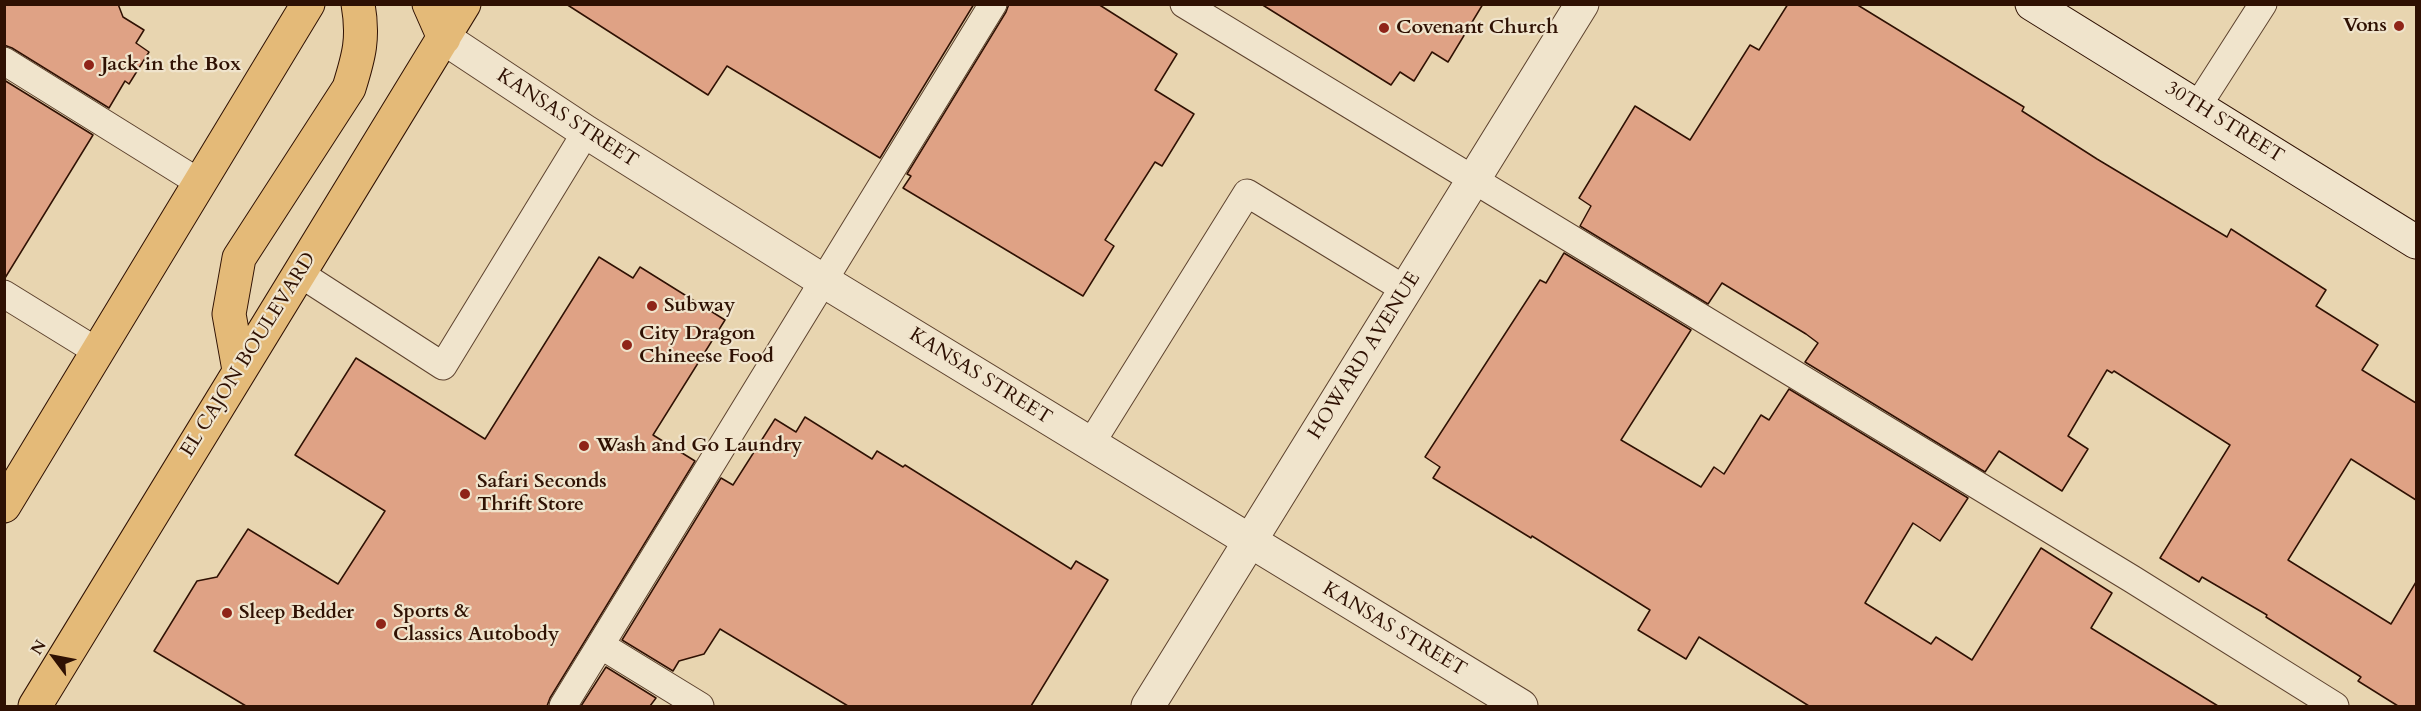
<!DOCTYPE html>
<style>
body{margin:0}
#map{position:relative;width:2421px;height:711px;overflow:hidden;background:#e8d5b0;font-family:Cardo,serif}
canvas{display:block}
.frame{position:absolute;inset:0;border:6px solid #2f1103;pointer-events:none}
.north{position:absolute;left:24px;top:627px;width:60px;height:60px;-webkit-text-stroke:4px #f0e4cc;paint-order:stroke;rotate:302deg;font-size:16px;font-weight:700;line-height:24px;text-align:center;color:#2f1103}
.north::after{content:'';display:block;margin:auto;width:21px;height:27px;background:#2f1103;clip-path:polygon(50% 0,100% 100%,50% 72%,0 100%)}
</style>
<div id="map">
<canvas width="2421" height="711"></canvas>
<div class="frame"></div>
<div class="north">N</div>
</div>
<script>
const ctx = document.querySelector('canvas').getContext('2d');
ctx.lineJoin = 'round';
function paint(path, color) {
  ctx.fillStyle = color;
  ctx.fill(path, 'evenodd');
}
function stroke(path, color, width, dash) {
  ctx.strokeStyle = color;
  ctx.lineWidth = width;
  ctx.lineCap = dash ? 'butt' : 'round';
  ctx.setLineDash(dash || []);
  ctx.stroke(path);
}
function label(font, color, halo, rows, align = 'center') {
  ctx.font = font + ' Cardo,serif';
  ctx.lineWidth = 4.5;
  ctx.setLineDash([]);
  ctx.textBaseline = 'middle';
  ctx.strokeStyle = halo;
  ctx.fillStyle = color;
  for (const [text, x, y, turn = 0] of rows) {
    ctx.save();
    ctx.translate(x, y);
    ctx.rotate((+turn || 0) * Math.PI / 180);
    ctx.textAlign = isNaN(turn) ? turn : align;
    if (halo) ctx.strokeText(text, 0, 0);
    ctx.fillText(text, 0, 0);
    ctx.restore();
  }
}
const building = new Path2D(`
 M4 4H118L123 17 144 30 136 43 149 52 129 84 125 81 109 108 12 48 4 45Z
 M566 4H974L880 158 727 66 708 95Z
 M1009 4H1098L1177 54 1155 90 1194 114 1162 166 1155 162 1105 240 1114 246 1083 296 903 188 911 176 907 174 1006 12Z
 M1261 4H1483L1448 62 1432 52 1414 81 1400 72 1391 85Z
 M1788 4H1856L2024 107 2022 111 2097 159 2227 237 2231 229 2326 290 2316 306 2378 345 2362 370 2416 403V500L2351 459 2288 560 2391 624 2416 582V706H2398L2358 681 2361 677 2266 617 2267 615 2202 577 2199 582 2160 558 2230 445 2114 371 2112 373 2107 370 2068 436 2088 449 2062 491 1999 451 1985 472 1805 362 1818 343 1806 334 1722 283 1708 304 1580 226 1591 206 1579 198 1635 106 1690 140 1750 45 1759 50Z
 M4 80 93 135 5 278H4Z
 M1564 253 1691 330 1621 440 1701 487 1714 467 1724 474 1761 415 1769 420 1789 389 1968 498 1940 541 1913 523 1865 603 1931 644 1936 637 1972 660 2041 548 2112 593 2091 628 2218 706H1809L1699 637 1686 659 1638 630 1650 610 1532 536 1531 538 1433 478 1440 467 1425 457 1540 280 1546 283Z
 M599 257 633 278 640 267 725 320 653 435 695 461 550 698 547 706H246L154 651 197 581 217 577 248 529 338 584 385 511 295 455 356 358 485 439Z
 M805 417 872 459 877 451 903 467 905 465 1071 569 1076 561 1108 580 1031 706H848L720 629 704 654 679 661 673 671 622 640 721 478 733 485 775 419 796 432Z
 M606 667 656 698 650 706H581Z`);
paint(building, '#dfa285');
stroke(building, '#2f1103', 1.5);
const service = new Path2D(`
 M1184 4 2132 579 2335 706
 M4 61 200 183
 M2197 107 2263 4
 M299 273 443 366 586 132
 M4 294 98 352
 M1090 445 1247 193 1406 290
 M602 646 700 706
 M563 706 993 4`);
const minor = new Path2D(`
 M444 38 586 132 822 280 1521 706`);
const tertiary = new Path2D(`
 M1148 706 1582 4`);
const secondary = new Path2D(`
 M2032 4 2416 242`);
const primary = new Path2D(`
 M429 4 444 38
 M239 370 229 314 239 258 349 88C359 56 364 38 358 4
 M4 506 308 4
 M35 706 464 4`);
stroke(service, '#5d422e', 29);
stroke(minor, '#5d422e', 35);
stroke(tertiary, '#5d422e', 35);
stroke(secondary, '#2f1103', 35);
stroke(primary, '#2f1103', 35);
stroke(service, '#f0e4cc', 27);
stroke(minor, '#f0e4cc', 33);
stroke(tertiary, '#f0e4cc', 33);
stroke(secondary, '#f0e4cc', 33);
stroke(primary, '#e4ba78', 33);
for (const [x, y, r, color] of [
 [2399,26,6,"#8f2418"],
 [1384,28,6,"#8f2418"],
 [89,65,6,"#8f2418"],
 [652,306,6,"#8f2418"],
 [627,345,6,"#8f2418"],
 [584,446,6,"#8f2418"],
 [465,494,6,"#8f2418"],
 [227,613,6,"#8f2418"],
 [381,624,6,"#8f2418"]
]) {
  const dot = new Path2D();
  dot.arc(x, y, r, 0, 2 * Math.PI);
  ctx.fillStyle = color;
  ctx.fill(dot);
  stroke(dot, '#f0e4cc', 2);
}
label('bold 20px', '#2f1103', '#f0e4cc', [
 ["Vons",2387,26,"right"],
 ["Covenant Church",1396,28],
 ["Jack in the Box",101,65],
 ["Subway",664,306],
 ["City Dragon",639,334],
 ["Chineese Food",639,357],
 ["Wash and Go Laundry",596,446],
 ["Safari Seconds",477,482],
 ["Thrift Store",477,505],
 ["Sports &",393,612],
 ["Classics Autobody",393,635],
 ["Sleep Bedder",239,613]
], 'left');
label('20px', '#2f1103', '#f0e4cc', [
 ["KANSAS STREET",567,119,33],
 ["30TH STREET",2224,123,32],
 ["EL CAJON BOULEVARD",249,355,-58],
 ["HOWARD AVENUE",1365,356,-58],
 ["KANSAS STREET",980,377,32],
 ["KANSAS STREET",1394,630,31]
]);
</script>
